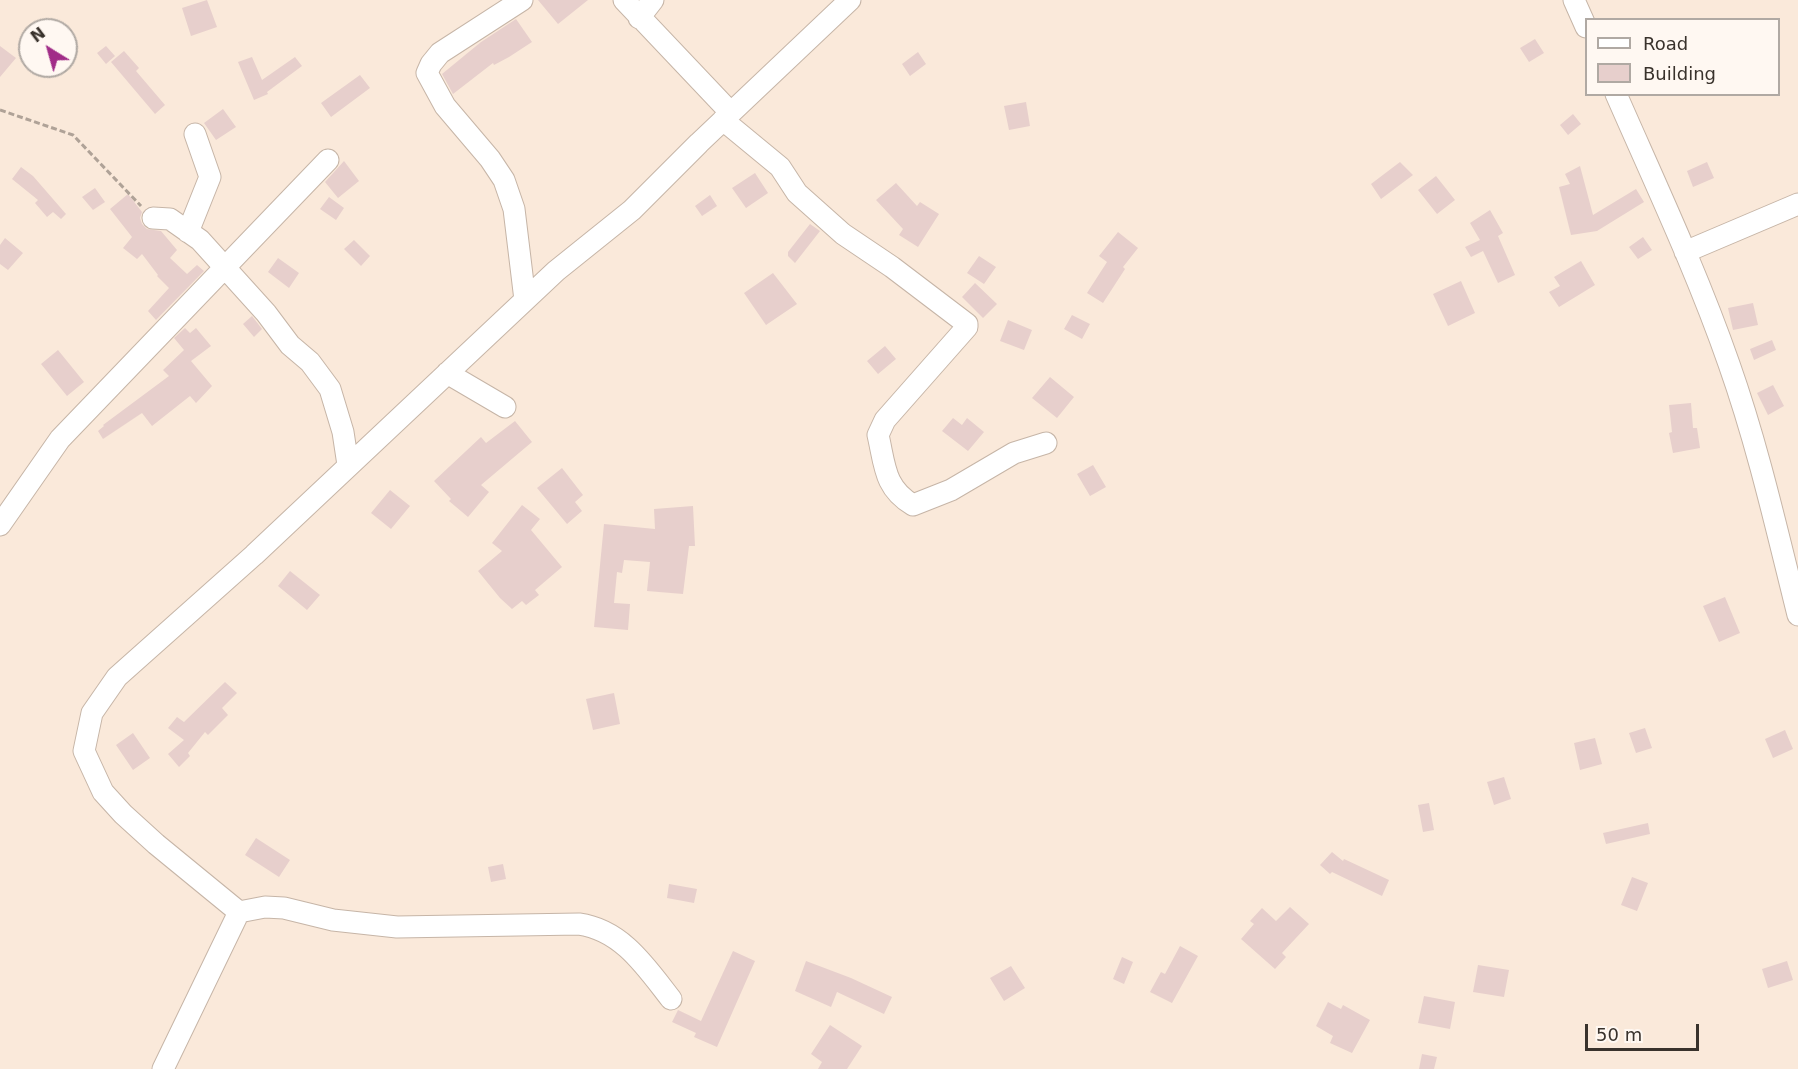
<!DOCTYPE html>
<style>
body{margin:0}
#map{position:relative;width:1798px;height:1069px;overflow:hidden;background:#fae9da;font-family:"DejaVu Sans",sans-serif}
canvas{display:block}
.legend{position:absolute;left:1585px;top:18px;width:195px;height:78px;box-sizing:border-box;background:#fff8f2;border:2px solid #b0a9a3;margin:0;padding:8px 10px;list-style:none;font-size:18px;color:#39322c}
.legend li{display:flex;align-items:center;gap:12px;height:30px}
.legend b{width:30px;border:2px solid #b0a9a3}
.north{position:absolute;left:18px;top:18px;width:60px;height:60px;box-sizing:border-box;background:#fff8f2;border:2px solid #b0a9a3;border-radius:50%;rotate:323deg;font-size:16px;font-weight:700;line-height:24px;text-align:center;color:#39322c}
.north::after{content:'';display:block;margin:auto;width:21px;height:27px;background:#a12d88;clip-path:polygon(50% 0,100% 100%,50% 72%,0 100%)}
.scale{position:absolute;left:1585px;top:1024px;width:114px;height:27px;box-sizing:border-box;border:3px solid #39322c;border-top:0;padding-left:8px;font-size:18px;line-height:21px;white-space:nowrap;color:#39322c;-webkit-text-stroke:4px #fff8f2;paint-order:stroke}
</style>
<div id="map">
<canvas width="1798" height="1069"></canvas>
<ul class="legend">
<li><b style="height:8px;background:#fff"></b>Road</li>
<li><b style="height:16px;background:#e7cfcc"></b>Building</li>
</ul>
<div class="north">N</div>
<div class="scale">50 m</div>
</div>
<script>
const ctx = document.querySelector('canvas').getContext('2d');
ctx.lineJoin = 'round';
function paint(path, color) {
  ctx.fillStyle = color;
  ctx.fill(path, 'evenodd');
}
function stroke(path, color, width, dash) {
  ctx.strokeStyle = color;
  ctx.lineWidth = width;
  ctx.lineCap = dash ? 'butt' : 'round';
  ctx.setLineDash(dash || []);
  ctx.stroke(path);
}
paint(new Path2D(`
 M207 0 217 27 191 36 182 8Z
 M538 0H588L558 24Z
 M516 19 532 42 509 57 494 65 493 63 453 94 442 74 481 42Z
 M1535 39 1544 53 1529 62 1520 48Z
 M0 46 16 58 0 77Z
 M106 46 115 56 106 64 97 53Z
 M124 51 139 68 136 71 165 105 155 114 111 62Z
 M918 52 926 64 910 76 902 64Z
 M252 57 262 80 295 57 302 66 267 92 268 94 254 100 238 62Z
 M360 75 370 88 331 117 321 103Z
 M1026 102 1030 126 1009 130 1004 106Z
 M223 109 236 127 216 140 204 123Z
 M1573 114 1581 124 1568 135 1560 125Z
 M344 161 359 181 338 198 325 182Z
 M1400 162 1413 175 1381 199 1371 184Z
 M1707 162 1714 178 1693 187 1687 171Z
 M1580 166 1593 215 1636 189 1644 202 1597 231 1571 235 1559 187 1570 184 1565 174Z
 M21 167 33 176 66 214 61 219 53 212 47 217 35 203 38 200 12 179Z
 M755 173 768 193 746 208 732 188Z
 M1436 176 1455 200 1437 214 1418 190Z
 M896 183 917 206 920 202 939 214 918 247 899 235 903 229 876 200Z
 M95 188 105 202 93 210 82 197Z
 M128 194 142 212 140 218 142 224 147 229 161 231 177 250 170 258 187 274 197 265 204 271 156 320 148 311 169 288 157 276 158 275 142 254 137 259 123 248 132 237 110 209Z
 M710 195 717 206 702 216 695 206Z
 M329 197 344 208 336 220 320 209Z
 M1490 210 1503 233 1498 236 1515 275 1498 283 1483 251 1471 257 1465 247 1480 240 1470 223Z
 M810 224 820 231 795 263 788 256V252Z
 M1118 232 1138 248 1123 267 1125 269 1103 303 1087 293 1107 262 1099 256Z
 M1643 237 1652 250 1638 259 1629 247Z
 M5 238 23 253 8 270 0 264V245Z
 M354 240 370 256 361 266 344 249Z
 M979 256 996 267 984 284 967 273Z
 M278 258 299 273 289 288 268 272Z
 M1581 261 1595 285 1559 307 1549 292 1560 286 1554 277Z
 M773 273 797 304 766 325 744 293Z
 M1461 281 1475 313 1448 326 1433 294Z
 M975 283 997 304 983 318 962 297Z
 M1753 303 1758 325 1733 330 1728 308Z
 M1072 315 1090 324 1082 339 1064 329Z
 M252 316 262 329 254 337 243 324Z
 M1008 320 1032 330 1024 350 1000 341Z
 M185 328 190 333 196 328 211 346 191 361 212 386 196 403 190 396 152 426 142 413 103 439 98 431 104 426 103 425 169 376 163 370 184 350 174 338Z
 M1772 340 1776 350 1754 360 1750 349Z
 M885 346 896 359 878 374 867 361Z
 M58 350 84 382 67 396 41 364Z
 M1050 377 1074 397 1057 418 1032 398Z
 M1773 385 1784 406 1768 415 1757 393Z
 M1691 403 1693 428H1697L1700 448 1673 453 1669 433 1672 432 1669 405Z
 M953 418 962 425 967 418 984 432 968 451 942 431Z
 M515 421 532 442 481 485 489 492 468 517 449 501 451 499 434 481 481 437 486 443Z
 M1093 465 1106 487 1090 496 1077 474Z
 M562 468 583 495 575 502 582 511 567 524 537 488Z
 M390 490 410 506 391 529 371 513Z
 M522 505 540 519 531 530 562 567 535 590 539 595 526 605 522 601 512 609 500 598 478 571 502 551 492 543Z
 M693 506 695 546H689L683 594 647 591 650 562 624 560 622 573 617 572 614 603 630 604 628 630 594 627 604 524 655 529 654 509Z
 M290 571 320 595 307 610 278 586Z
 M1725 597 1740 633 1719 642 1703 606Z
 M225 682 237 693 222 708 228 715 208 735 205 732 188 753 190 756 179 767 168 754 184 740 168 728 177 717 184 722Z
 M614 693 620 724 593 730 586 699Z
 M1645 728 1652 748 1636 753 1629 733Z
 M1785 730 1793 749 1773 758 1765 739Z
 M133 733 150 758 133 770 116 745Z
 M1595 738 1602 764 1580 770 1574 743Z
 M1504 777 1511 799 1494 805 1487 782Z
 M1429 803 1434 830 1423 832 1418 805Z
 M1648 823 1650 834 1606 844 1603 833Z
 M256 838 290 860 279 877 245 855Z
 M1332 852 1343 861 1344 859 1389 880 1382 896 1332 872 1330 874 1320 865Z
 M503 864 506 879 491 882 488 867Z
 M1632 877 1648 883 1637 911 1621 905Z
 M669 884 697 889 694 903 667 898Z
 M1290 907 1309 924 1282 953 1286 957 1275 969 1241 939 1254 924 1250 921 1262 908 1276 921Z
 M1180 946 1198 956 1172 1003 1150 992 1161 972 1165 974Z
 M733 951 755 961 717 1047 694 1037 696 1033 672 1022 678 1010 701 1021Z
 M1122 957 1133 962 1124 984 1113 979Z
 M806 961 851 978 892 997 884 1014 837 992 831 1007 795 991Z
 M1787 961 1793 980 1768 988 1762 969Z
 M1478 965 1509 970 1504 997 1473 992Z
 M1011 966 1025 988 1004 1001 990 978Z
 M1424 996 1455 1002 1450 1029 1418 1023Z
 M1328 1002 1341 1009 1343 1005 1370 1020 1352 1053 1330 1043 1333 1036 1316 1026Z
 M830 1025 862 1046 847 1069H818L822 1062 811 1054Z
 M1422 1054 1437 1057 1434 1069H1419Z`), '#e7cfcc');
const minor = new Path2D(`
 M522 0 440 53 431 64 427 73 445 106 490 159 504 180 514 209 525 300
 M624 0 731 113
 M1574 0 1586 27
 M639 18 653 0
 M1616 94C1655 183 1697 272 1729 364 1758 446 1777 531 1798 615
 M723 120 780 167 797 193 843 234 892 267 967 324V327L885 420 878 435C885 465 884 488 913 505L951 490 1014 453 1046 443
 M153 218 170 219 200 240 266 313 290 345 310 362 330 389 343 432 348 465
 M188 232 210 177 195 134
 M1685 252 1798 204
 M447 373 505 407
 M0 525 60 439 328 160
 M671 999C646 967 622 930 579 924L397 927 333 920 284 908 265 907 239 912 156 844 123 814 103 792 84 751 92 713 117 677 254 555 556 271 632 210 699 143 850 0
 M163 1069 239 912`);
stroke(minor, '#c6b5a7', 23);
stroke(new Path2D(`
 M0 110 73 135 141 206`), '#afa297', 3, [6, 3]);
stroke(minor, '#fff', 21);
</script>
